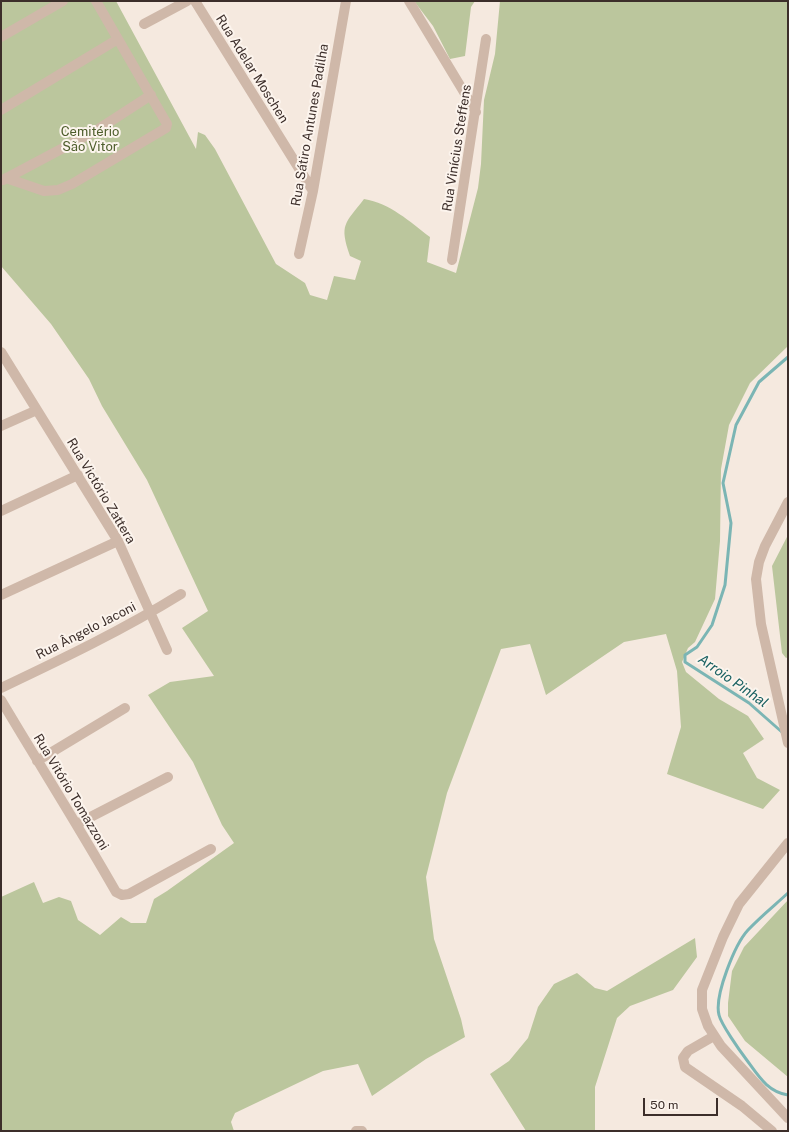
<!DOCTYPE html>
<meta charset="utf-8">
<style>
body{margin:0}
#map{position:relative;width:789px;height:1132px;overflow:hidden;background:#f5e9df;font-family:"Public Sans",sans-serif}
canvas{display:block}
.frame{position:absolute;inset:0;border:2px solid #3c2e2a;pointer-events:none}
.scale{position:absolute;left:643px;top:1098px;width:75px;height:18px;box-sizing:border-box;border:2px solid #3c2e2a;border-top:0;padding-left:5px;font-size:12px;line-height:14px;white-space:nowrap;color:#3c2e2a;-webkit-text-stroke:3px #fcf4ed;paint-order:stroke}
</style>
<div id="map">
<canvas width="789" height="1132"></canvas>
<div class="frame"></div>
<div class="scale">50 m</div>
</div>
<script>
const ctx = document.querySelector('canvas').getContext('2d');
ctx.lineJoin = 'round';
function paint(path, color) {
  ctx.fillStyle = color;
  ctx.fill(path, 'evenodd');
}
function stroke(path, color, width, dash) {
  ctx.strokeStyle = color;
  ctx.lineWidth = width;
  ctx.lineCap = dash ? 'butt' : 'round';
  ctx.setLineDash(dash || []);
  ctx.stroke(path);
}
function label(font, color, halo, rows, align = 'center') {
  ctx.font = font + ' "Public Sans",sans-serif';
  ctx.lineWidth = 4;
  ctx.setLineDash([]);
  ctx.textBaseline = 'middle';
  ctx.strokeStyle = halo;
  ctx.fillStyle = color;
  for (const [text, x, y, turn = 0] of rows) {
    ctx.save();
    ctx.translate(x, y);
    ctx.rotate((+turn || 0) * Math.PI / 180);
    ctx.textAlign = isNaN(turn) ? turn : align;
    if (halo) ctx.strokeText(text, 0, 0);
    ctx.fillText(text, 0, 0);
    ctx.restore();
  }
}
paint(new Path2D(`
 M1 1H116L196 149 198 132 205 135 215 149 276 264 305 283 310 295 327 300 334 276 355 280 361 261 350 256C339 224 345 224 364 199 390 203 410 222 430 237L427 262 456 273 478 188 481 164 484 100 495 54 500 1H788V346L750 383 729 425 721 469 720 541 715 599 695 642 688 648 682 662 686 672 719 699 748 716 764 739 743 753 757 778 780 790 763 809 667 774 681 727 677 671 666 634 624 642 546 695 530 644 501 649 447 793 426 877 434 939 461 1019 465 1037 426 1059 372 1096 358 1064 323 1071 235 1113 231 1122 234 1131H1V897L34 882 43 903 59 897 71 901 78 920 100 935 121 917 131 923H146L154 899 167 891 234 843 222 825 193 762 148 695 170 682 214 676 182 628 208 611 147 480 102 406 89 379 51 324 1 266Z
 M414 1H475L471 7 465 56 450 59 433 26Z
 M788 535V657L786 658 782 653 772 566Z
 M788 900V1077L745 1041 728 1016V1003L732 971 744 947Z
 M695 938 697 957 673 990 630 1006 617 1018 595 1087V1131H526L490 1074 509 1061 528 1038 538 1007 554 984 577 973 595 988 607 991Z`), '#bbc69d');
stroke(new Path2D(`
 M783 733 749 703 685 662V655L697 647 712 625 725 585 731 523 723 483 736 425 759 382 788 357
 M788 893C775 905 760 917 748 930 735 944 714 996 719 1015 721 1024 740 1051 746 1059 758 1075 767 1092 788 1095`), '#7bb5b4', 3);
stroke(new Path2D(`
 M195 1 313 191
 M409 1 476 112
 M144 24 187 1
 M1 37 63 1
 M1 110 118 39
 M6 178 44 191 58 190 72 184 166 128 167 124 96 1
 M3 180 97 130 151 95
 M299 254 313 191 346 1
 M452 260 486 39
 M1 352 118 541 167 650
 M1 426 37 410
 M788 502 765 546 759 562 756 579 761 624 788 743
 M1 511 78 475
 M1 595 118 541
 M1 688C62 659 123 630 181 594
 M1 700C39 764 79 827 116 892L122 895 129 894 211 849
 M37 761 125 708
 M77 824 168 777
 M788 843 739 904 723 937 702 990V1009L708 1026 721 1046 788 1118
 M714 1036 688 1051 683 1058 685 1067 742 1106 772 1131
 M356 1131H362`), '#cfb8a9', 10);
label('13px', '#3c2e2a', '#fcf4ed', [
 ["Rua Adelar Moschen",252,69,58],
 ["Rua Sátiro Antunes Padilha",310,125,-80],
 ["Rua Vinícius Steffens",457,148,-81],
 ["Rua Victório Zattera",101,491,59],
 ["Rua Ângelo Jaconi",86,631,-27],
 ["Rua Vitório Tomazzoni",71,792,59]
]);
label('13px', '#4d5d2b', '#fcf4ed', [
 ["Cemitério",90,132],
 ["São Vitor",90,147]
]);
label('italic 14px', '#1a6162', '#fcf4ed', [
 ["Arroio Pinhal",733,681,35]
]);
</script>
